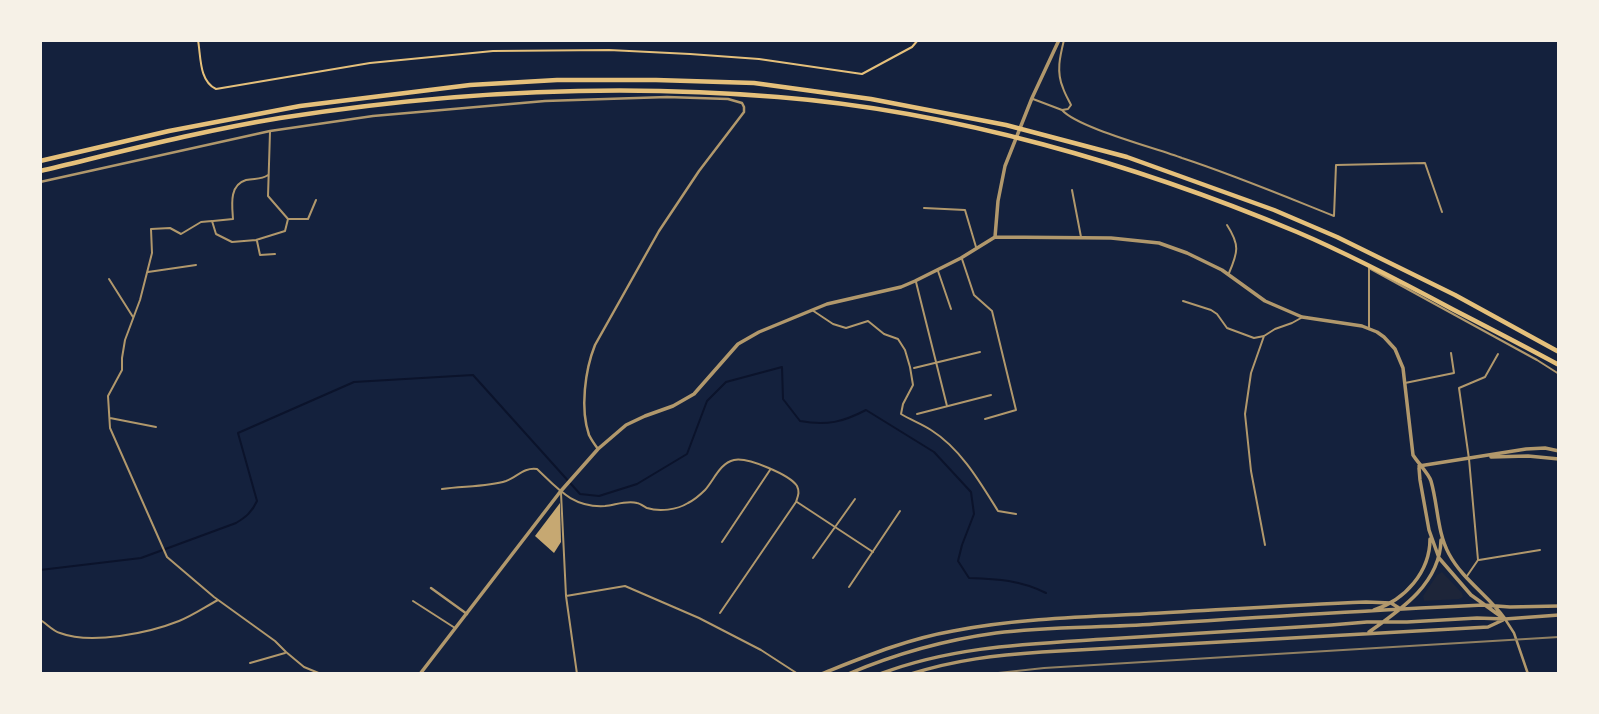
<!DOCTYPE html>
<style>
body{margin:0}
#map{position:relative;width:1599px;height:714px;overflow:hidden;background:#14213d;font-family:Roboto,sans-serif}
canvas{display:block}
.frame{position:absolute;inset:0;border:42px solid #f6f1e7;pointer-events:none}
</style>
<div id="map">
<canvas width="1599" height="714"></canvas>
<div class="frame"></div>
</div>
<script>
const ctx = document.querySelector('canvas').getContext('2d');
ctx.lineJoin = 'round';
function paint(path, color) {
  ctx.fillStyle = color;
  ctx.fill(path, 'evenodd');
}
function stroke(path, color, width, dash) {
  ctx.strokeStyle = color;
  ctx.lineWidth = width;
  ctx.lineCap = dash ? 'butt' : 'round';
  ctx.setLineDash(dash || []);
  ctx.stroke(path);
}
paint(new Path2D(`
 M1442 572 1462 593 1463 597 1459 599 1424 601 1423 596 1437 575Z`), '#1d2539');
stroke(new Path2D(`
 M40 570 141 558 236 523C246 517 252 512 257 501L238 433 354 382 473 375 580 494 599 496 637 484 687 454 707 401 726 382 782 367 783 399 800 421C827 426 843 422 866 410L934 452 971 492 974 514 962 545 958 561 969 578C998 579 1020 580 1046 593`), '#0b132b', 2);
paint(new Path2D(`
 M560 503 561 542 554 553 535 536Z`), '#c6a872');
stroke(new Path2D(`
 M198 40C201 57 199 81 216 89L370 63 493 51 609 50 690 54 759 59 862 74 912 47 918 40`), '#e5c07b', 2);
stroke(new Path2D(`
 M1033 99 1062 110 1068 109 1071 105C1068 99 1065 94 1063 88 1056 72 1060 56 1064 40
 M1062 110C1078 128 1156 148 1182 158 1234 175 1284 196 1334 216L1336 165 1425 163 1442 212
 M270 132 268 196 288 219 285 231 256 240 232 242 216 234 212 221 201 222 181 234 170 228 151 229 152 253 140 300 125 340 122 358V370L108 396 110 428 167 557 214 597 275 641 286 652 304 667 321 674
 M1072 190 1081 237
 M924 208 965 210 976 247
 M289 219H308L316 200
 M213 221 233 219C232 205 229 185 246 180 255 178 261 180 268 175
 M1227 225C1240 245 1238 252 1229 273
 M257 241 260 255 275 254
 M962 259 974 295 992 311 1016 410 985 419
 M938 271 951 309
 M148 272 196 265
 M109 279 133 317
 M916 282 947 406
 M1183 301 1211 310 1217 314 1227 328 1254 338 1264 336 1275 329 1292 323 1301 318
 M812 310 833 324 846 328 868 321 884 334 898 339 905 350 910 367 913 385 903 404 901 414C911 420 922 424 931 430 961 449 980 482 998 511L1016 514
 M1369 327V268L1537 360 1559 374
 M1264 336 1251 373 1245 414 1251 471 1265 545
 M914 368 980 352
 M1405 383 1454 373 1451 353
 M917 414 991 395
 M110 418 156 427
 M442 489C462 486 488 487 506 481 517 477 524 467 537 469 558 489 573 508 605 506 615 505 627 500 637 503 639 503 645 507 647 508 659 512 677 510 688 503 694 500 700 495 705 490 714 480 720 463 734 460 748 457 790 475 797 486 800 492 798 496 796 502L720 613
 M561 493 566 596 577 674
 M797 502 873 552
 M722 542 770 470
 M813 558 855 499
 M1479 560 1540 550
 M1467 576 1478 560 1469 459 1459 388 1485 377 1498 354
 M849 587 900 511
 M566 596 625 586 699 618 761 650 798 674
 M413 601 455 628
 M42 621C48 625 53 631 60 633 91 645 149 633 179 621 192 616 205 607 218 600
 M250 663 285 653`), '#b1986c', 2);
stroke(new Path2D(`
 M40 182 270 131 373 116 545 101 667 97 728 99 742 103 744 107V112L699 171 659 231 595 345C585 370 580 409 589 435 591 439 595 445 598 449
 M431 588 467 614
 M1505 619 1514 633 1528 674`), '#b1986c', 2.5);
stroke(new Path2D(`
 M995 237 998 201 1005 166 1032 98 1059 40
 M1491 457 1528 456 1559 459
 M1419 466 1526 449 1545 448 1559 451
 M1419 468 1420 480 1429 530 1439 558 1471 595 1503 618
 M1374 610C1405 600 1430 572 1430 539
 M1369 632C1402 609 1440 583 1441 540
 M420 674 560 492 598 449 626 425 645 416 673 406 694 394 738 344 759 332 827 304 901 287 915 281 961 258 995 237 1111 238 1159 243 1187 253 1222 270 1265 301 1302 317 1362 326 1377 332 1384 337 1395 349 1403 368 1413 455C1418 463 1429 474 1431 481 1438 505 1437 532 1449 554 1463 580 1489 596 1505 619
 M821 674C864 657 907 639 953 631 1015 619 1079 617 1143 614 1217 610 1292 605 1366 602L1391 603 1399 608
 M848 674C895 654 945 640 996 633 1048 626 1102 628 1155 624 1264 617 1374 610 1483 605L1510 607 1559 606
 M880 674C953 646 1029 644 1106 639 1181 635 1256 630 1331 625L1367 622H1407L1477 618 1505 619 1559 615
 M911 674C954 660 997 655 1042 652L1488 627 1503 620`), '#b1986c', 3.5);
stroke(new Path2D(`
 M40 161 169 131 300 106 470 85 557 80H656L754 83 871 99 1006 125 1127 157 1274 210 1337 237 1455 295 1559 352
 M40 171C120 152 200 131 280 118 445 92 612 83 778 97 953 111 1135 164 1297 232 1351 255 1402 282 1454 310 1489 328 1524 346 1559 365`), '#e5c07b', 4.5);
stroke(new Path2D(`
 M989 674 1044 668 1559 637`), '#918062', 2);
</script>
